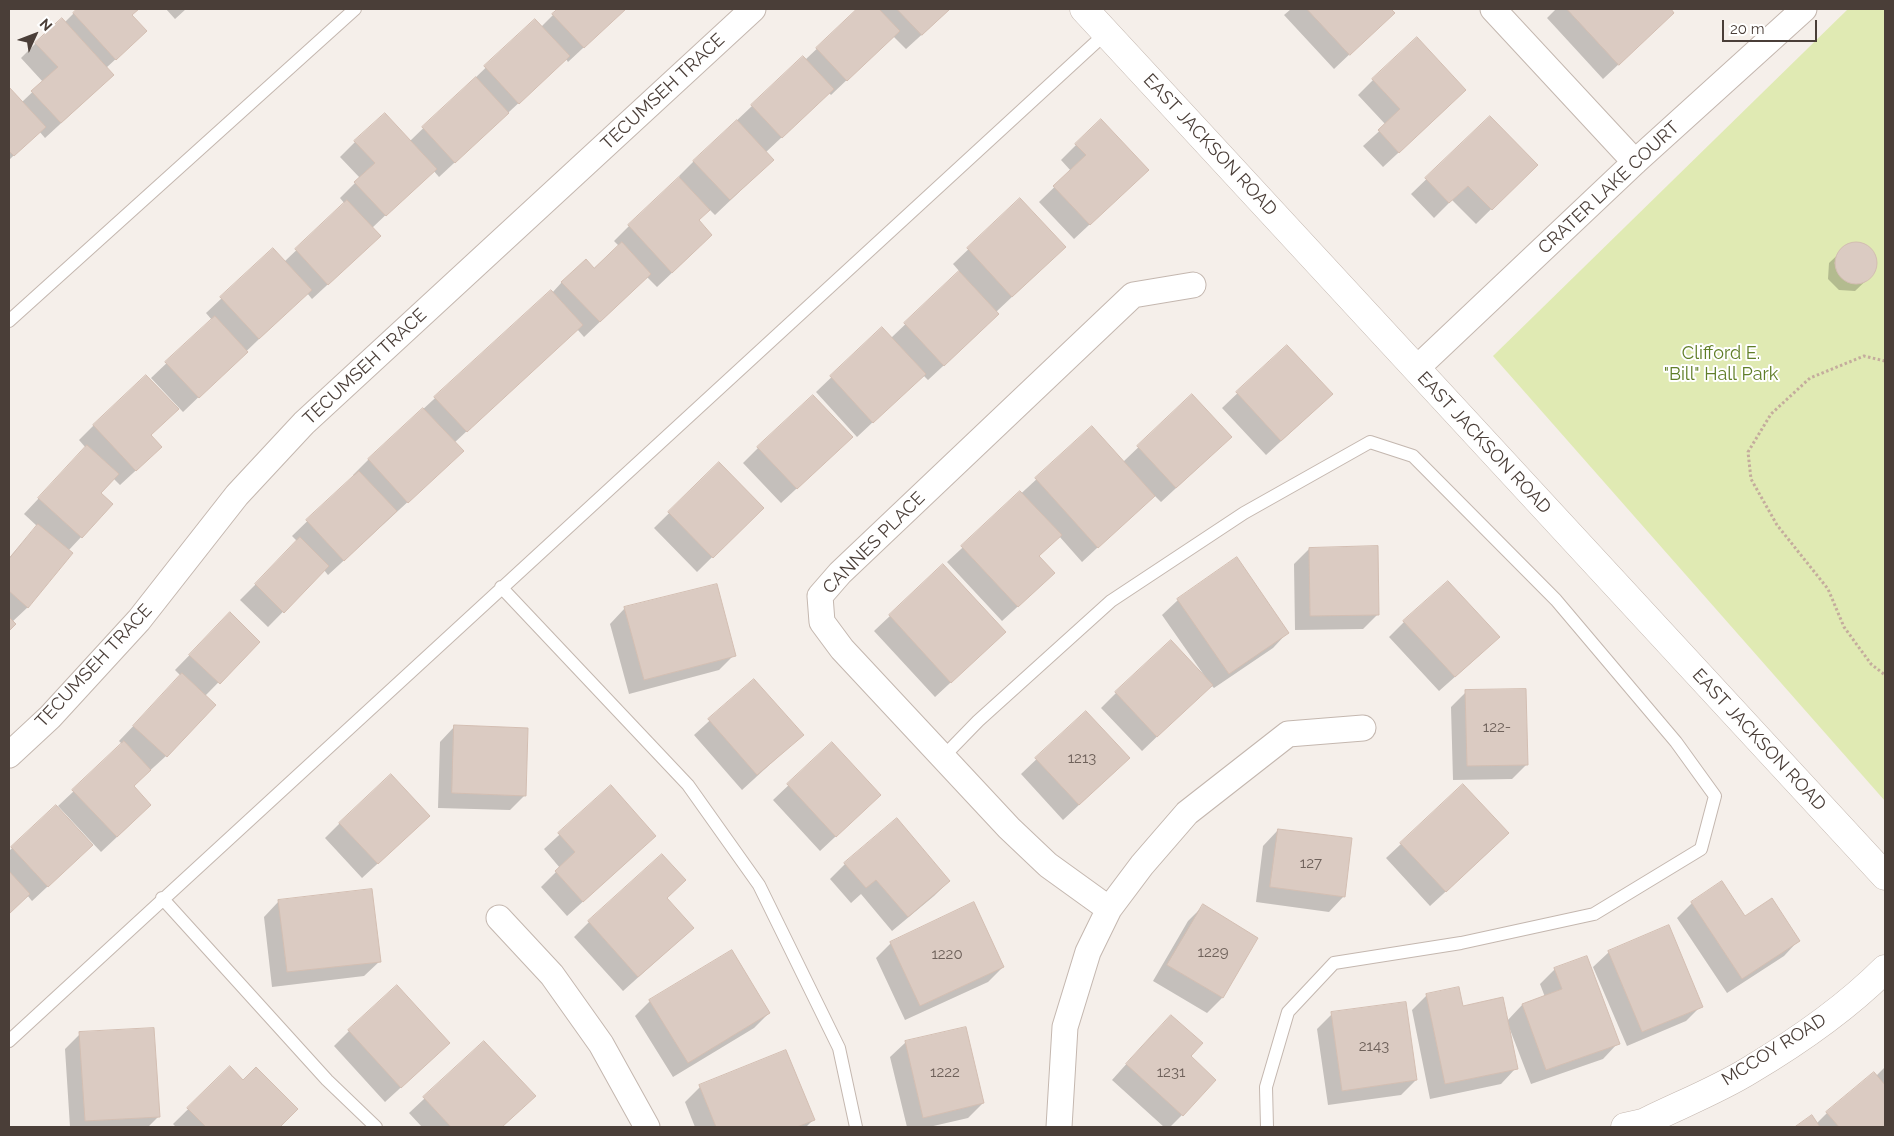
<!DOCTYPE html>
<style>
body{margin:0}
#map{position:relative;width:1894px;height:1136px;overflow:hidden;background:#f5efea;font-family:Raleway,sans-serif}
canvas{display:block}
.frame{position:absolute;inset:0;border:10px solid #4a3e38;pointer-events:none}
.north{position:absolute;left:10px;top:10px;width:50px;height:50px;-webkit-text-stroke:4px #fff;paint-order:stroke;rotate:47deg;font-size:14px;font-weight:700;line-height:20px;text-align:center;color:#4a3e38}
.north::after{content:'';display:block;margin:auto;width:18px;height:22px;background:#4a3e38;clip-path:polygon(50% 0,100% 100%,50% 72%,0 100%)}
.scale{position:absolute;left:1722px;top:20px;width:95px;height:22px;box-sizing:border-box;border:2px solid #4a3e38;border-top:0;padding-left:6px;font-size:15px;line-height:18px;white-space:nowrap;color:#4a3e38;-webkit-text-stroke:4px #fff;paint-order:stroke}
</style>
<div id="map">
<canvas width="1894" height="1136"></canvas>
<div class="frame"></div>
<div class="north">N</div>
<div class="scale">20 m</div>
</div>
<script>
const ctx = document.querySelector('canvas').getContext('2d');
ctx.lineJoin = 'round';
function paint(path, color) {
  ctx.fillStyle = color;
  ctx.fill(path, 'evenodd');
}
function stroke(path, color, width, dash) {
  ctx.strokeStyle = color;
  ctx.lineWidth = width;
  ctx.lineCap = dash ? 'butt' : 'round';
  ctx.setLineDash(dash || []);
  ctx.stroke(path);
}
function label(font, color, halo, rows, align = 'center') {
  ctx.font = font + ' Raleway,sans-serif';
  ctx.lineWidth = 4;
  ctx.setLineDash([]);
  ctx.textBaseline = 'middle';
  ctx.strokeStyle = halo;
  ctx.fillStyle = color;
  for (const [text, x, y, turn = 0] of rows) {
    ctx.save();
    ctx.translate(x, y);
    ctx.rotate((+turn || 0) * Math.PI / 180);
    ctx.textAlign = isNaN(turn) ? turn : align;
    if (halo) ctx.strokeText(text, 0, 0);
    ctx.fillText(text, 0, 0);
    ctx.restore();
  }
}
paint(new Path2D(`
 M1848 9H1885V801L1493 356Z`), '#e0eab3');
paint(new Path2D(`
 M78 9H138L131 16 130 46 106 68 97 90 45 138 39 131 9 160V89L22 102 43 82 21 58 36 43 65 22Z
 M166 9H186L175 19Z
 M559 9H625L568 62 566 59 439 177 433 170 372 228 364 251 312 299 307 293 183 412 151 378 212 320 206 313 273 250 284 262 345 204 340 198 360 178 340 157 355 142 410 141 535 20 541 27Z
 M859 9H950L906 49 893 36 831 95 829 93 766 152 757 175 715 215 709 209 697 221 696 250 657 287 647 277 584 337 577 329 454 443 447 466 328 575 324 570 268 627 240 600 298 542 292 536 354 476 353 475 368 460 550 292 552 293 562 282 594 270 619 246 614 241 629 226 680 178 679 176 694 161 752 106 805 60Z
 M1291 9H1389L1393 13 1334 69 1284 15Z
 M1556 9H1669L1673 13 1603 79 1547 18Z
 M1373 80 1450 105 1383 167 1363 146 1386 125 1358 95Z
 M1490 118 1536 165 1476 224 1452 200 1434 218 1411 194Z
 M1076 145 1132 185 1074 239 1039 202 1071 171 1061 160Z
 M1020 200 1049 262 996 312 983 329 928 380 923 375 857 437 816 392 882 329 891 338 960 272 953 264Z
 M1849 244 1864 245 1875 256V272L1855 291 1839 290 1828 279 1829 263Z
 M1287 346 1316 409 1266 455 1222 408Z
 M1192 396 1215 452 1161 502 1154 495 1082 562 1059 536 1038 557V588L1002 621 947 562 1092 428 1123 462Z
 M94 425 150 436 145 462 120 485 113 478 99 493 112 504 68 551 28 607 12 622 14 624 9 629V558L37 526 24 514 86 448 79 440Z
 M758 448 836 452 781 503 743 463Z
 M719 464 762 508 697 572 654 528Z
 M1309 549 1378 614 1363 629 1295 630 1294 564Z
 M1237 559 1288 632 1273 648 1214 688 1211 685 1142 751 1101 708 1116 693 1206 678 1162 615 1178 600Z
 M943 566 989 647 935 697 874 631Z
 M625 608 734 655 719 670 629 694 610 624Z
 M1404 622 1483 652 1439 691 1389 637Z
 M215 629 258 642 205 696 166 756 132 787 135 820 101 852 58 806 123 745 119 741 181 676 175 670Z
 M754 680 802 735 742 790 694 735Z
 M1466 692 1527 764 1512 779 1453 780 1451 707Z
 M1086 712 1113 773 1063 820 1021 774Z
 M455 726 525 795 510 810 438 808 440 742Z
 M832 744 864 810 820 851 773 800Z
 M611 787 639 851 567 916 541 887 560 868 544 849Z
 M56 807 76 860 32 901 27 895 9 913V851Z
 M340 823 413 831 362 878 325 838Z
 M1278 830 1344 896 1329 912 1256 902 1263 846Z
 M1401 844 1493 848 1430 906 1386 858Z
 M845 864 949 881 934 896 892 931 861 894 851 903 830 879Z
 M666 898 693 928 623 991 574 937 589 922Z
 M279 901 380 961 364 976 272 987 264 917Z
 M1692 903 1799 940 1784 956 1727 993 1677 918Z
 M1203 906 1257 938 1222 998 1207 1013 1153 981 1188 921Z
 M891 943 1003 967 988 982 905 1020 876 958Z
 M1609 952 1701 1006 1686 1021 1627 1046 1593 967Z
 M1555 969 1618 1043 1603 1059 1531 1084 1509 1027H1508L1516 1068 1501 1084 1430 1099 1412 1010 1427 995 1507 1021 1522 1005 1545 997 1540 984Z
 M650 1001 769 1013 754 1028 673 1077 635 1016Z
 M1332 1014 1416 1080 1401 1095 1328 1105 1317 1029Z
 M349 1031 433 1058 385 1102 334 1046Z
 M1156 1031 1189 1057 1182 1115 1170 1127H1164L1112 1080Z
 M80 1034 159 1116 148 1127H70L65 1049Z
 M906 1042 983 1103 968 1118 929 1127H907L890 1057Z
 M484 1043 519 1111 501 1127H422L409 1113Z
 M1885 1067V1127H1797L1812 1117 1816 1124 1827 1113 1876 1076Z
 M230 1068 243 1081 296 1109 278 1127H176L173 1124Z
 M700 1087 813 1120 806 1127H695L685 1102Z`), '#0003');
const building = new Path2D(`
 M77 9H139L132 15 147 31 116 60 73 13Z
 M558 9H626L584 48 552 14Z
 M857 9H879L900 31 847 81 816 48Z
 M897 9H950L922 35Z
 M1307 9H1391L1395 13 1350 55Z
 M1567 9H1671L1674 13 1619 65Z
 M62 18 114 75 61 123 31 91 58 67 35 43Z
 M535 19 570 56 519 104 484 66Z
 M1417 37 1466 90 1399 153 1378 130 1400 109 1372 79Z
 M803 56 834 89 782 138 751 105Z
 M476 77 509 113 455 163 422 127Z
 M9 87 46 127 14 156 9 151Z
 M385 113 437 169 386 216 354 182 375 163 354 141Z
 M1490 116 1538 165 1492 210 1468 186 1449 203 1425 178Z
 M1101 119 1149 170 1090 225 1053 186 1086 155 1075 144Z
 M737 120 774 160 730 200 693 161Z
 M679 177 710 210 699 220 712 235 672 273 628 225Z
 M1020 198 1066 247 1012 297 967 248Z
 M347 200 381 236 328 285 295 249Z
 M622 242 651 274 600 322 561 282 586 259 594 268Z
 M1835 263a21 21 0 1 1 42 0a21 21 0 1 1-42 0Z
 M273 248 312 290 259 339 220 297Z
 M959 271 999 314 944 366 904 323Z
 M551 290 583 325 467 432 434 397Z
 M215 316 248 352 199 398 165 362Z
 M882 327 926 374 873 423 830 376Z
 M1287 345 1333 394 1281 441 1236 392Z
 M146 375 179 409 151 435 162 447 136 471 93 425Z
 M1192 394 1232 437 1176 488 1137 446Z
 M813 395 853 437 797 489 757 447Z
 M423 408 464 451 408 503 368 459Z
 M1092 426 1155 496 1098 548 1035 478Z
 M87 445 119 474 101 493 113 504 82 538 38 498Z
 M719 462 764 508 713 558 668 512Z
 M359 471 397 511 344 561 306 520Z
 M1020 491 1062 535 1039 556 1055 573 1018 607 961 546Z
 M38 524 73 553 28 608 9 591V559Z
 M300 537 329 566 284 613 255 584Z
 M1378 546 1379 615 1310 616 1309 548Z
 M1237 557 1289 633 1229 674 1177 599Z
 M943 564 1006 632 951 683 889 615Z
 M1448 581 1500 637 1455 677 1403 621Z
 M717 584 736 656 644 680 624 607Z
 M230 612 260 642 220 684 189 655Z
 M9 617 16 624 9 631Z
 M1171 640 1213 685 1157 737 1115 692Z
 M182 673 216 705 167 757 133 726Z
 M754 679 804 735 757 775 708 719Z
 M1526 689 1528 765 1467 766 1465 690Z
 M1086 711 1130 758 1079 805 1035 758Z
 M454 725 528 728 526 796 452 793Z
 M124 741 151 770 134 786 151 805 117 837 72 790Z
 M832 742 881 795 836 837 787 784Z
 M391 774 430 816 378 864 339 823Z
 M1463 784 1509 833 1446 892 1400 843Z
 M611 785 656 836 583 902 555 871 575 852 558 833Z
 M56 805 93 845 48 887 11 847Z
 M897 818 950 881 908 917 876 880 866 888 844 863Z
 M1278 829 1352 838 1345 897 1270 887Z
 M662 854 686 880 667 898 694 928 638 977 588 921Z
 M9 871 30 894 9 914Z
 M1722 881 1745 916 1772 898 1800 941 1742 979 1691 902Z
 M372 889 381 962 287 972 278 900Z
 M974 902 1004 967 920 1006 890 942Z
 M1203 904 1258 938 1223 998 1167 965Z
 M1669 925 1703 1007 1642 1032 1608 951Z
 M732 950 770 1013 688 1063 649 1000Z
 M1587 956 1620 1044 1546 1070 1522 1004 1562 989 1554 968Z
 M397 985 450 1043 401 1088 348 1030Z
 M1459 987 1463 1006 1503 997 1518 1069 1445 1084 1426 994Z
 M1406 1002 1417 1080 1342 1091 1331 1012Z
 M1171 1015 1203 1043 1191 1056 1216 1080 1183 1116 1126 1064Z
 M966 1027 984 1103 923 1118 905 1041Z
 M154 1028 160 1117 85 1121 79 1032Z
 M484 1041 536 1096 502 1127H451L423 1097Z
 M786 1050 815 1120 797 1127H716L699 1085Z
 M230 1066 243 1080 256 1067 298 1109 280 1127H206L187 1108Z
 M1874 1072 1885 1085V1127H1839L1826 1112Z
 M1812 1115 1820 1127H1795Z`);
paint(building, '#dbcbc2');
stroke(building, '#d3beb2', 1);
const service = new Path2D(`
 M9 321 355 9
 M501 587 688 785 759 885 839 1048 856 1127
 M943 757 978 721 1111 601 1244 513 1370 442 1413 456 1556 600 1676 742 1715 796 1701 849 1594 914 1461 943 1334 963 1288 1012 1266 1087 1267 1127
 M162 898 327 1080 376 1127
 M9 1041 1106 33`);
const minor = new Path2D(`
 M1493 9 1635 162
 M1416 369 1635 162 1804 9
 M9 755 50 717 139 620 237 495 304 423 753 9
 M1109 909 1048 865 1009 828 842 649 822 622 820 596 840 573 1133 295 1193 285
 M499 918 552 975 601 1044 647 1127
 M1059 1127 1065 1027 1088 952 1109 909 1142 865 1187 813 1288 734 1363 728`);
const tertiary = new Path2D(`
 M1084 9 1885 876
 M1625 1127 1643 1123C1677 1106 1718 1090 1750 1070 1797 1042 1846 1008 1885 969`);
stroke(service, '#c4b7af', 14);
stroke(minor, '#c4b7af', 27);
stroke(tertiary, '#c4b7af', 29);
stroke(new Path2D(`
 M1885 361 1864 356 1810 378 1771 414 1748 452 1751 479 1777 525 1828 589 1844 627 1871 664 1885 675`), '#c4ac9d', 3, [2.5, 2.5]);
stroke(service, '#fff', 12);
stroke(minor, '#fff', 25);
stroke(tertiary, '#fff', 28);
label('15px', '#6e615a', null, [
 ["122-",1497,727],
 ["1213",1082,758],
 ["127",1311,863],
 ["1229",1213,952],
 ["1220",947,954],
 ["2143",1374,1046],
 ["1222",945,1072],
 ["1231",1171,1072]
]);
label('18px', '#4a3e38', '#fff', [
 ["TECUMSEH TRACE",663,92,-43],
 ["EAST JACKSON ROAD",1210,145,47],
 ["CRATER LAKE COURT",1609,188,-43],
 ["TECUMSEH TRACE",365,367,-43],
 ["EAST JACKSON ROAD",1484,443,47],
 ["CANNES PLACE",874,543,-45],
 ["TECUMSEH TRACE",94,666,-47],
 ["EAST JACKSON ROAD",1759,740,47],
 ["MCCOY ROAD",1774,1050,-32]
]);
label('18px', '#607e28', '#fff', [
 ["Clifford E.",1721,354],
 ["\"Bill\" Hall Park",1721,375]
]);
</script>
